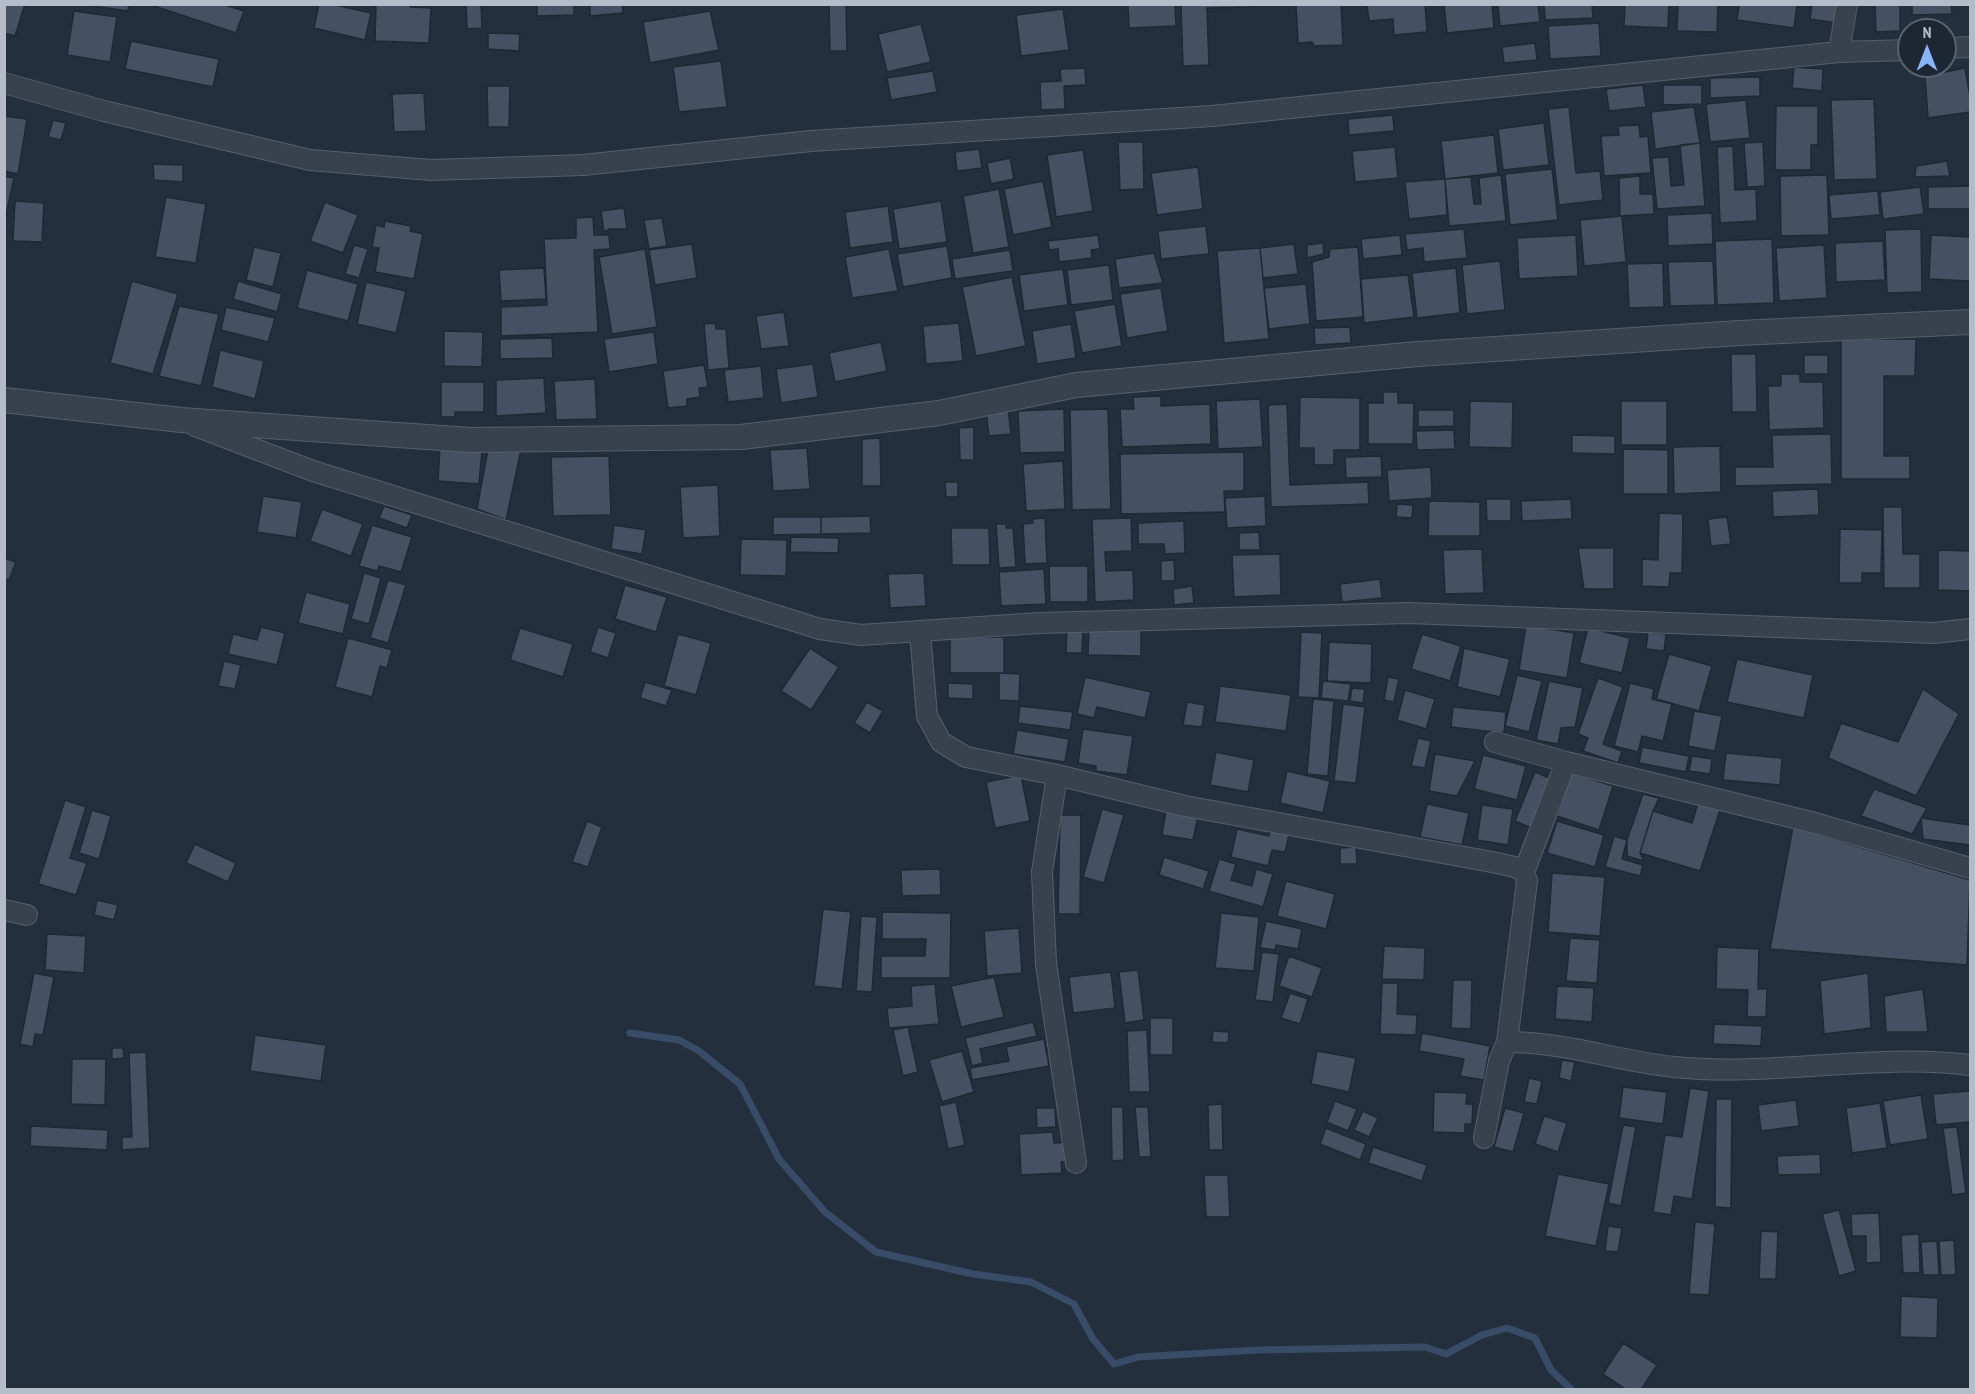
<!DOCTYPE html>
<style>
body{margin:0}
#map{position:relative;width:1975px;height:1394px;overflow:hidden;background:#242f3e;font-family:"PT Sans Narrow",sans-serif}
canvas{display:block}
.frame{position:absolute;inset:0;border:6px solid #b4bcc9;pointer-events:none}
.north{position:absolute;left:1897px;top:18px;width:60px;height:60px;box-sizing:border-box;background:#1d2633;border:2px solid #59626f;border-radius:50%;rotate:0deg;font-size:16px;font-weight:700;line-height:24px;text-align:center;color:#b4bcc9}
.north::after{content:'';display:block;margin:auto;width:21px;height:27px;background:#8ab4f8;clip-path:polygon(50% 0,100% 100%,50% 72%,0 100%)}
</style>
<div id="map">
<canvas width="1975" height="1394"></canvas>
<div class="frame"></div>
<div class="north">N</div>
</div>
<script>
const ctx = document.querySelector('canvas').getContext('2d');
ctx.lineJoin = 'round';
function stroke(path, color, width, dash) {
  ctx.strokeStyle = color;
  ctx.lineWidth = width;
  ctx.lineCap = dash ? 'butt' : 'round';
  ctx.setLineDash(dash || []);
  ctx.stroke(path);
}
function paint(path, color) {
  ctx.fillStyle = color;
  ctx.fill(path, 'evenodd');
}
stroke(new Path2D(`
 M630 1033 679 1040 699 1051 740 1084 779 1159 825 1212 876 1252 973 1274 1031 1282 1074 1304 1093 1339 1114 1364 1138 1357 1258 1350 1425 1347 1446 1354 1482 1335 1507 1328 1535 1338 1551 1370 1572 1390`), '#394c67', 7);
const building = new Path2D(`
 M4 4H25L15 36 4 33Z
 M79 4H129L128 11Z
 M148 4H222L244 11 236 33Z
 M319 4H331L371 13 365 40 314 28Z
 M376 4H410V7L431 8 429 43 375 41Z
 M466 4H481L482 28 467 29Z
 M537 4H574V15L537 16Z
 M590 4H622L623 13 590 16Z
 M829 4H846L847 51H830Z
 M1128 4H1175L1176 26 1129 28Z
 M1181 4H1250V7L1207 8 1209 65 1183 66Z
 M1296 4H1341L1343 45 1314 46 1312 42 1298 43Z
 M1367 4H1425L1427 32 1394 35 1393 19 1369 21Z
 M1444 4H1492L1494 28 1447 33Z
 M1498 4H1538L1540 22 1500 26Z
 M1544 4H1592L1593 18 1545 20Z
 M1625 4H1669L1668 28 1624 26Z
 M1678 4H1718L1717 32 1677 31Z
 M1739 4H1797L1794 28 1737 20Z
 M1812 4H1841L1837 23 1810 19Z
 M1875 4H1900V31L1876 32Z
 M1912 4H1951L1952 14 1912 15Z
 M1063 9 1069 50 1021 56 1016 15Z
 M74 11 117 17 110 62 67 55Z
 M710 11 719 50 650 63 643 22Z
 M1599 23 1601 56 1550 59 1548 26Z
 M921 24 931 62 887 72 878 34Z
 M488 33 520 34 519 51 488 49Z
 M131 41 219 59 213 87 125 69Z
 M1535 43 1537 60 1504 63 1502 47Z
 M721 61 727 107 679 112 673 67Z
 M1794 67 1823 69 1822 91 1792 88Z
 M1085 68 1086 85 1064 86 1065 109 1041 110 1040 82 1061 81 1060 69Z
 M1965 68 1970 97V112L1928 118 1925 76Z
 M933 71 937 92 891 100 887 78Z
 M1760 77V96L1710 98V78Z
 M1643 85 1646 107 1609 111 1606 89Z
 M1663 85H1702V104L1663 105Z
 M487 86H510L509 127H488Z
 M424 93 426 131 394 132 392 94Z
 M1874 99 1877 179 1834 180 1831 100Z
 M1746 100 1750 138 1710 142 1706 104Z
 M1776 106H1818V145H1811V170H1775Z
 M1569 107 1576 173 1600 171 1603 200 1559 205 1548 109Z
 M1694 107 1700 143 1655 149 1651 112Z
 M1393 115 1394 131 1349 135 1348 119Z
 M4 116 27 119 18 174 4 171Z
 M53 120 66 123 61 140 48 137Z
 M1544 123 1549 165 1503 170 1498 129Z
 M1639 125 1640 137 1648 136 1651 173 1604 176 1601 136 1619 135 1618 126Z
 M1494 135 1498 173 1445 179 1441 141Z
 M1118 142H1143L1144 189 1120 190Z
 M1763 142 1765 186 1747 187 1744 143Z
 M1700 143 1705 206 1657 209 1652 158 1669 157 1671 186 1684 185 1680 145Z
 M1733 146 1735 190 1756 189 1757 221 1720 223 1717 147Z
 M1395 147 1398 178 1355 182 1352 151Z
 M979 149 982 168 957 171 955 152Z
 M1083 150 1093 211 1056 217 1047 155Z
 M1010 158 1014 179 991 184 987 163Z
 M1947 161 1950 176 1915 177 1916 166Z
 M153 164 183 165V182L154 180Z
 M1198 167 1203 209 1157 215 1151 173Z
 M1552 169 1558 220 1510 225 1505 174Z
 M1501 175 1506 221 1449 226 1445 179 1471 177 1474 204H1481L1479 178Z
 M1827 175 1829 235 1781 236 1780 176Z
 M4 176 14 178 6 215 4 214Z
 M1640 176V194H1653L1654 214 1620 216 1619 178Z
 M1445 179 1447 215 1409 219 1405 182Z
 M1043 181 1052 227 1013 235 1004 189Z
 M1970 186V209H1928V187Z
 M1920 187 1924 214 1883 219 1880 192Z
 M999 189 1009 247 973 253 963 196Z
 M1878 191 1880 215 1831 219 1829 195Z
 M166 197 206 204 196 263 155 257Z
 M15 201 44 203 42 242 13 241Z
 M941 201 947 242 899 249 893 209Z
 M325 202 358 215 343 253 310 241Z
 M888 206 893 242 850 248 845 212Z
 M624 208 627 229H610L604 232 601 211Z
 M1712 213 1713 244 1668 246 1667 215Z
 M1622 216 1626 262 1584 266 1580 220Z
 M593 217 594 235H609L610 249 594 250 598 332 501 336V307L547 305 544 239 576 238V218Z
 M662 218 667 246 649 249 644 220Z
 M385 221 411 226 410 231 423 234 414 279 375 272 379 248 372 247 376 225 384 227Z
 M1206 226 1209 254 1161 259 1158 231Z
 M1464 229 1467 258 1424 262 1423 248 1407 250 1405 234Z
 M1921 229 1922 292 1887 293 1885 230Z
 M1098 235 1100 249 1091 250 1092 258 1059 262 1058 249 1049 250 1048 241Z
 M1400 235 1402 255 1363 259 1361 239Z
 M1576 235 1578 276 1519 279 1517 238Z
 M1931 235 1970 237V281L1929 279Z
 M1772 239 1774 303 1717 305 1715 241Z
 M1883 241 1885 280 1836 282 1835 243Z
 M1323 243 1324 254 1307 258V245Z
 M692 244 697 278 655 285 649 250Z
 M1294 244 1298 274 1263 278 1260 248Z
 M354 245 368 249 359 278 345 274Z
 M1824 245 1827 298 1779 301 1776 248Z
 M947 246 952 278 903 287 897 254Z
 M254 247 281 253 273 287 246 280Z
 M1358 247 1363 317 1316 321 1312 262 1329 257 1330 249Z
 M1260 248 1269 339 1224 343 1217 251Z
 M645 249 657 327 612 334 599 257Z
 M889 249 898 291 852 298 845 257Z
 M1010 250 1013 271 955 279 952 259Z
 M1154 253 1163 283 1119 288 1115 259Z
 M1500 261 1505 310 1467 314 1462 265Z
 M1713 261 1715 305 1670 306 1668 262Z
 M1663 263 1664 307 1629 308 1627 264Z
 M1109 265 1113 300 1071 305 1067 270Z
 M544 268 546 299 501 301 499 270Z
 M1456 268 1460 313 1417 318 1412 273Z
 M1063 269 1068 305 1024 311 1019 275Z
 M307 270 358 284 348 321 297 308Z
 M1408 275 1414 317 1364 323 1361 279Z
 M1012 277 1026 346 976 356 962 287Z
 M132 281 178 294 153 374 110 363Z
 M238 281 282 294 277 312 233 299Z
 M366 282 406 291 396 333 357 324Z
 M1306 284 1310 324 1269 329 1264 288Z
 M1161 288 1168 331 1127 338 1120 294Z
 M1115 304 1122 346 1082 353 1074 311Z
 M179 306 219 314 201 386 159 376Z
 M226 307 275 318 268 342 221 330Z
 M784 312 789 346 761 349 756 316Z
 M715 323 716 329H726L729 368 708 370 704 324Z
 M959 323 963 361 926 364 923 326Z
 M1071 324 1076 358 1037 364 1032 331Z
 M1350 327 1351 343 1315 345 1314 328Z
 M444 331 483 332 482 367 444 366Z
 M654 332 658 364 609 372 604 339Z
 M552 338 553 358 500 359V339Z
 M1841 339H1916L1915 376H1884V456H1910V479H1841Z
 M881 342 887 371 835 382 829 353Z
 M220 350 264 361 255 399 212 387Z
 M1731 354H1756L1757 412H1732Z
 M1804 355H1828V374H1804Z
 M813 364 818 397 781 403 776 369Z
 M704 365 708 387 699 388 700 397 687 399V406L668 408 663 371Z
 M761 366 764 398 728 402 724 370Z
 M1781 374H1800V382H1823L1824 428 1769 430 1768 386H1781Z
 M544 378 546 413 496 416V380Z
 M595 379 597 419 556 420 554 381Z
 M441 382H484V412H455V417H441Z
 M1383 392H1398V403H1414L1413 444H1368V403H1383Z
 M1161 396V406L1210 404 1211 444 1122 447 1120 409H1134L1133 397Z
 M1300 397 1360 398V450H1334V465H1314V448H1299Z
 M1260 399 1263 447 1218 449 1216 401Z
 M1470 401 1513 402 1512 448 1469 447Z
 M1621 401H1667V445H1621Z
 M1287 404 1290 485 1368 482 1369 504 1271 507 1268 405Z
 M1008 409 1011 434 989 436 986 411Z
 M1064 409 1065 452 1020 453 1018 411Z
 M1108 409 1111 509 1072 510 1070 410Z
 M1418 410H1454V426L1418 427Z
 M974 427V460H960L959 428Z
 M1454 430 1455 449 1417 450 1416 431Z
 M1831 434 1832 484 1735 486V467H1773L1772 435Z
 M1572 435 1615 436V454L1572 453Z
 M880 438 881 486H862V439Z
 M1720 446 1721 492 1674 494 1673 447Z
 M440 447 482 450 479 484 438 481Z
 M807 448 810 489 773 491 770 450Z
 M488 449 521 450 506 520 477 509Z
 M1623 449 1668 450V494H1623Z
 M1244 452V491H1224L1225 512 1121 514 1120 454Z
 M609 456 611 515 553 516 551 457Z
 M1381 456 1382 477 1346 478 1345 457Z
 M1063 461 1065 509 1026 511 1023 464Z
 M1431 467 1432 498 1389 501 1387 470Z
 M945 482H958V497H946Z
 M718 485 720 536 683 538 680 487Z
 M1818 489 1819 515 1773 517 1772 491Z
 M263 496 302 502 296 538 257 532Z
 M1265 496 1266 526 1227 528 1225 498Z
 M1486 499H1511V521H1487Z
 M1571 499 1572 519 1522 521 1521 501Z
 M1429 501 1480 502V536H1428Z
 M1397 504 1413 505 1412 518 1396 517Z
 M384 506 412 515 407 528 379 518Z
 M1883 507H1902L1903 554H1920V588H1884Z
 M322 509 363 524 351 556 310 541Z
 M1659 513 1683 514 1682 573H1670L1669 587 1642 586V559L1658 560Z
 M870 516 871 533 821 534V517Z
 M773 517H821V534L773 535Z
 M1727 517 1731 544 1711 546 1708 519Z
 M1045 518 1047 563 1025 564 1023 524 1033 523 1032 519Z
 M1131 518 1132 551 1105 552 1106 571 1133 570 1134 600 1095 602 1092 519Z
 M1184 521 1185 553 1165 554 1164 544H1138V523Z
 M996 524H1006V528H1013L1016 567 999 568Z
 M372 525 412 537 401 572 379 566 377 571 359 566Z
 M614 525 646 530 642 554 611 549Z
 M951 528H989L990 565H952Z
 M1840 529 1882 530 1881 573H1862V583H1839Z
 M1259 532 1260 550H1239V533Z
 M791 537 839 538 838 553 790 552Z
 M741 539 787 540 786 576 740 575Z
 M1578 548H1614V589H1584Z
 M1482 549 1484 593 1445 594 1443 550Z
 M1938 550 1970 551V591L1938 590Z
 M1280 554 1281 595 1234 597 1232 555Z
 M4 558 16 562 9 580 4 579Z
 M1174 560 1175 581H1161V561Z
 M1049 566H1088V602H1050Z
 M1044 569 1046 604 1001 606 999 572Z
 M364 573 381 578 369 624 351 619Z
 M924 573 926 606 890 608 888 574Z
 M1380 579 1382 598 1342 602 1340 584Z
 M388 580 406 585 388 643 370 638Z
 M625 585 667 597 656 632 615 619Z
 M1192 586 1194 603 1174 605 1173 589Z
 M306 592 350 604 343 634 298 623Z
 M1526 625 1574 633 1567 678 1519 670Z
 M261 627 285 633 277 665 228 654 233 634 257 640Z
 M598 627 616 633 608 658 590 652Z
 M1089 627 1141 629V656L1088 655Z
 M520 628 573 644 563 677 510 660Z
 M1588 628 1630 638 1622 673 1579 663Z
 M1067 629H1083L1082 653H1066Z
 M1301 632 1322 633 1319 698 1298 697Z
 M1648 632 1666 634 1664 651 1646 649Z
 M678 634 711 643 696 695 664 686Z
 M1422 634 1461 646 1450 681 1411 669Z
 M1004 637V673H950V638Z
 M348 638 392 650 387 668 380 666 372 697 335 687Z
 M1329 642 1372 644 1371 683 1327 681Z
 M810 648 839 667 811 710 781 691Z
 M1464 648 1510 659 1500 697 1457 687Z
 M1669 654 1712 666 1699 711 1656 699Z
 M1737 659 1813 675 1804 718 1727 702Z
 M224 661 241 665 235 689 218 686Z
 M999 673 1020 674 1019 701 999 700Z
 M1517 675 1542 681 1529 732 1505 726Z
 M1085 677 1151 692 1145 718 1097 707 1094 718 1077 714Z
 M1388 677 1399 679 1394 702 1384 700Z
 M1598 678 1623 687 1603 744 1622 751 1618 763 1583 751 1588 738 1578 734Z
 M1323 681 1351 684 1348 701 1321 698Z
 M1549 681 1583 688 1575 727 1561 728 1558 744 1536 740Z
 M645 682 672 690 666 706 640 698Z
 M948 683 973 684V699L948 698Z
 M1630 683 1654 689 1652 699 1672 704 1663 741 1642 736 1638 752 1614 746Z
 M1220 686 1291 695 1286 731 1215 722Z
 M1352 688 1365 689 1363 703 1350 701Z
 M1923 689 1959 714 1916 796 1828 758 1841 723 1898 742Z
 M1405 690 1435 699 1426 729 1397 720Z
 M1313 699 1334 701 1328 776 1307 774Z
 M867 702 883 711 870 733 854 723Z
 M1187 702 1205 705 1202 727 1183 725Z
 M1343 704 1365 707 1356 783 1334 781Z
 M1020 706 1073 712 1070 730 1018 723Z
 M1453 707 1506 712 1504 733 1451 727Z
 M1694 711 1722 716 1715 751 1688 746Z
 M1083 729 1133 736 1127 775 1096 771V766L1078 763Z
 M1017 730 1069 739 1065 762 1013 754Z
 M1418 738 1431 741 1425 768 1411 766Z
 M1642 747 1689 756 1686 772 1639 763Z
 M1216 752 1254 760 1248 792 1210 785Z
 M1726 753 1782 758 1780 785 1723 780Z
 M1435 754 1475 761 1457 796 1429 791Z
 M1483 755 1526 766 1517 800 1474 789Z
 M1692 756 1712 759 1710 774 1689 771Z
 M1287 771 1330 781 1323 813 1280 803Z
 M1535 772 1554 780 1534 829 1515 821Z
 M1571 773 1613 786 1599 830 1557 816Z
 M1021 775 1030 821 995 828 986 782Z
 M1874 789 1927 808 1912 834 1861 816Z
 M1643 794 1659 798 1653 811 1640 853 1644 861 1627 856V840Z
 M65 800 86 807 70 858 87 863 76 895 38 884Z
 M1698 803 1720 810 1700 871 1640 853 1653 811 1692 823Z
 M1427 804 1469 813 1462 845 1420 837Z
 M1482 805 1513 809 1508 845 1477 840Z
 M1102 809 1124 815 1104 883 1083 877Z
 M92 810 111 816 99 859 79 853Z
 M1166 811 1198 816 1193 840 1162 835Z
 M1060 815H1081L1080 914H1058Z
 M1921 818 1970 825V845L1923 839Z
 M587 821 602 827 588 867 572 862Z
 M1557 821 1604 835 1595 867 1547 853Z
 M1793 827 1970 880 1967 965 1770 949Z
 M1237 829 1269 836 1270 830 1289 835 1285 852 1272 850 1268 866 1231 857Z
 M1614 836 1627 840 1622 859 1643 865 1640 876 1605 867Z
 M195 844 236 863 228 882 186 863Z
 M1356 847 1357 864H1340V848Z
 M1164 857 1209 871 1203 889 1159 875Z
 M1219 859 1236 864 1231 880 1252 886 1256 869 1273 874 1263 907 1209 891Z
 M940 869 941 895 902 896 901 870Z
 M1552 873 1605 877 1600 936 1548 932Z
 M1286 881 1335 894 1326 929 1277 916Z
 M97 900 118 905 114 920 94 915Z
 M823 909 851 912 842 989 814 986Z
 M882 912 951 913 950 978H881V956H925L926 939H882Z
 M1221 913 1259 917 1254 971 1215 968Z
 M861 916 877 917 872 992 856 991Z
 M1266 921 1302 929 1298 949 1276 945 1275 950 1260 948Z
 M1019 928 1022 973 987 976 984 931Z
 M47 934 86 936 84 973 45 970Z
 M1570 938 1600 940 1597 983 1566 981Z
 M1384 946 1425 948 1424 980 1382 979Z
 M1717 947 1759 949 1758 989H1767L1766 1017H1747L1748 990 1716 989Z
 M1262 952 1279 954 1273 1002 1255 1000Z
 M1289 956 1322 968 1312 997 1279 986Z
 M1138 970 1144 1020 1125 1023 1119 972Z
 M1111 972 1115 1008 1073 1013 1069 977Z
 M34 973 54 977 43 1035 35 1034 33 1047 20 1044Z
 M1868 973 1871 1028 1824 1034 1820 981Z
 M994 977 1004 1017 961 1027 951 986Z
 M1453 980H1472L1471 1029 1451 1028Z
 M1382 983H1398L1397 1014 1417 1015 1416 1035 1380 1034Z
 M935 984 939 1024 889 1028 887 1008 912 1006 911 986Z
 M1557 986 1594 988 1592 1022 1555 1019Z
 M1923 989 1928 1032H1886L1884 996Z
 M1290 993 1308 999 1300 1024 1281 1018Z
 M1150 1018H1173V1055H1150Z
 M1033 1022 1037 1036 980 1049 983 1063 972 1066 965 1038Z
 M1714 1024 1762 1026 1761 1046 1713 1044Z
 M908 1027 918 1072 903 1076 893 1030Z
 M1147 1030 1150 1092H1129L1127 1031Z
 M1213 1031 1229 1032 1228 1043 1212 1042Z
 M1422 1033 1490 1046 1484 1080 1460 1076 1464 1059 1419 1051Z
 M255 1035 326 1045 321 1081 250 1071Z
 M1044 1039 1049 1066 972 1080 970 1068 1009 1061 1006 1047Z
 M112 1048H123L124 1058 112 1059Z
 M962 1051 974 1092 942 1102 929 1060Z
 M1317 1051 1356 1058 1349 1092 1311 1084Z
 M146 1052 150 1148 122 1150V1137H132L129 1053Z
 M72 1059H106L105 1105 71 1104Z
 M1562 1060 1575 1062 1571 1081 1559 1078Z
 M1529 1078 1542 1081 1537 1104 1524 1102Z
 M1623 1087 1667 1092 1663 1124 1619 1118Z
 M1690 1088 1709 1091 1692 1199 1674 1196 1671 1215 1653 1212 1665 1135 1682 1137Z
 M1970 1091V1122L1936 1125 1933 1094Z
 M1434 1092 1467 1093 1466 1104H1473L1472 1124H1465V1133L1433 1132Z
 M1921 1095 1928 1139 1890 1145 1883 1101Z
 M1716 1099H1732L1731 1208 1715 1207Z
 M1796 1100 1799 1126 1761 1131 1758 1105Z
 M1335 1101 1357 1109 1348 1131 1327 1122Z
 M956 1102 965 1145 948 1149 939 1106Z
 M1880 1103 1887 1148 1852 1153 1846 1108Z
 M1222 1104 1223 1150H1209L1208 1105Z
 M1111 1107H1123L1124 1160 1112 1161Z
 M1135 1107H1148L1151 1157H1139Z
 M1036 1108H1055L1056 1127 1037 1128Z
 M1505 1108 1524 1113 1513 1152 1494 1147Z
 M1363 1111 1378 1118 1369 1137 1354 1130Z
 M1544 1116 1567 1123 1558 1152 1535 1144Z
 M1623 1125 1636 1127 1621 1206 1608 1203Z
 M31 1126 108 1130 107 1150 30 1146Z
 M1957 1127 1966 1193 1952 1195 1943 1128Z
 M1326 1128 1366 1144 1360 1160 1320 1144Z
 M1053 1132 1054 1143 1071 1142 1072 1162H1061L1062 1173 1021 1175 1019 1134Z
 M1373 1147 1427 1165 1422 1181 1368 1163Z
 M1820 1154 1821 1174 1778 1175 1777 1156Z
 M1558 1174 1609 1184 1596 1246 1545 1236Z
 M1204 1175H1228L1230 1217H1206Z
 M1839 1210 1856 1271 1839 1276 1822 1214Z
 M1879 1213 1881 1262 1866 1263V1236H1852L1851 1214Z
 M1695 1222 1715 1224 1709 1295 1689 1294Z
 M1608 1226 1622 1228 1618 1252 1605 1251Z
 M1761 1231 1778 1232 1776 1279H1759Z
 M1919 1234 1920 1273H1903L1901 1235Z
 M1954 1240 1956 1275H1941L1939 1241Z
 M1937 1241 1939 1275H1923L1921 1242Z
 M1901 1296 1938 1298 1937 1338 1900 1337Z
 M1623 1343 1657 1365 1641 1390H1627L1603 1374Z`);
paint(building, '#455162');
stroke(building, '#1f2835', 1.5);
const minor = new Path2D(`
 M1945 48 1970 47
 M1839 52 1909 50
 M4 83 104 111 310 160 431 170 583 165 811 141 1212 116 1839 52 1847 4
 M195 426 313 471 820 629 861 635 1039 623 1408 613 1934 633 1970 629
 M920 632 927 716 941 742 966 757 1057 775 1185 806 1492 862 1515 867 1524 872 1527 881 1507 1042
 M1495 742 1566 762 1524 872
 M1566 762 1815 823 1970 868
 M1057 775 1042 872 1046 964 1076 1163
 M4 910 27 915
 M1484 1138 1499 1061 1507 1042C1564 1042 1618 1061 1674 1067 1773 1077 1872 1053 1970 1065`);
const tertiary = new Path2D(`
 M4 400 181 420 470 440 741 437 939 413 1076 385 1418 354 1740 333 1970 322`);
stroke(minor, '#565f6c', 22);
stroke(tertiary, '#565f6c', 26);
stroke(minor, '#38414e', 20);
stroke(tertiary, '#38414e', 24);
</script>
